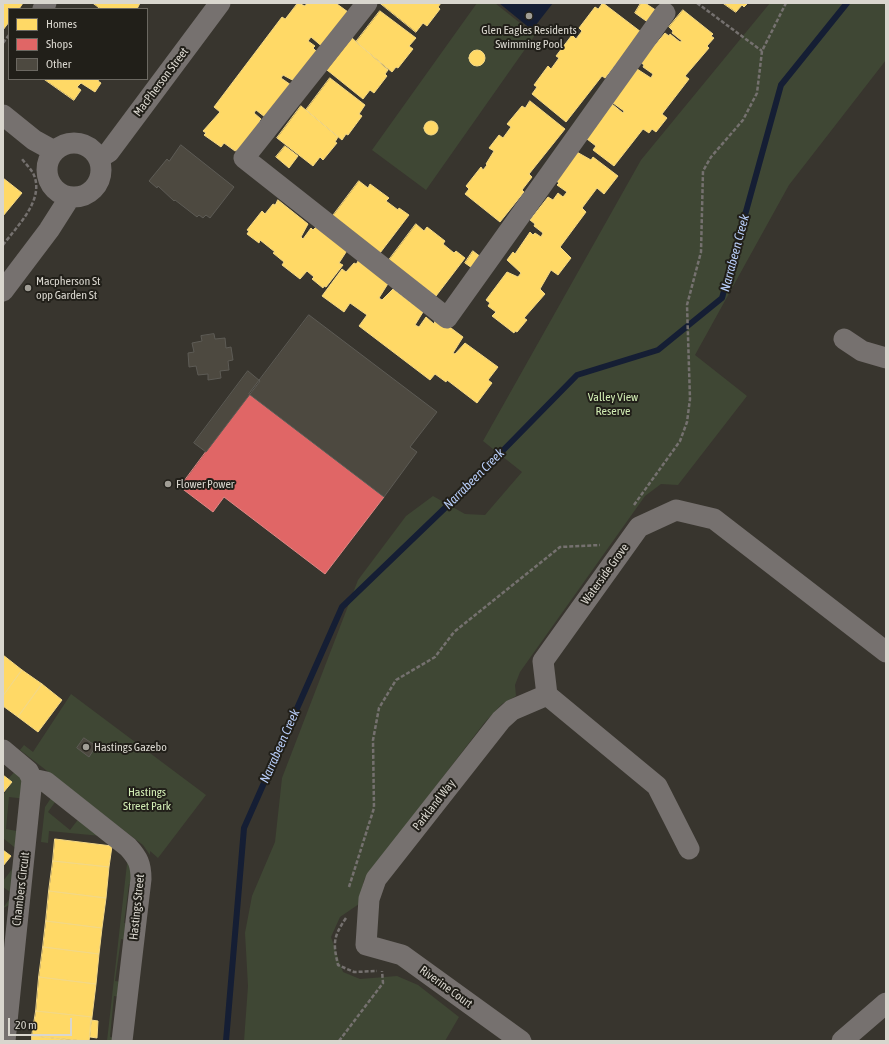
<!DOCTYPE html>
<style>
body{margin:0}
#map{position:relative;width:889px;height:1044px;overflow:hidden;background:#38352e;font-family:"Asap Condensed",sans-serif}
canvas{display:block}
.frame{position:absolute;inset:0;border:4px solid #d9d6ce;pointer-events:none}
.legend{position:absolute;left:8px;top:8px;width:140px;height:72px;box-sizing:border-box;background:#211f19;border:1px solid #6b6861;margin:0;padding:5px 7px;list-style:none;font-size:12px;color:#d9d6ce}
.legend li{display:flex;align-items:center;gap:8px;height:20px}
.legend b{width:20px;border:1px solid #6b6861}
.scale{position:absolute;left:8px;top:1018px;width:64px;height:18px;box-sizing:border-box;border:2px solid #d9d6ce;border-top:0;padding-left:5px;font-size:12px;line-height:14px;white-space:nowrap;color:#d9d6ce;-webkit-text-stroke:3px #211f19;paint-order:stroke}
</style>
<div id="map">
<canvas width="889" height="1044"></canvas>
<div class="frame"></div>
<ul class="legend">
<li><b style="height:11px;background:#ffd966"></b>Homes</li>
<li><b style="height:11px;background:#e06666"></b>Shops</li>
<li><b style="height:11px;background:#4d4940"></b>Other</li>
</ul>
<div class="scale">20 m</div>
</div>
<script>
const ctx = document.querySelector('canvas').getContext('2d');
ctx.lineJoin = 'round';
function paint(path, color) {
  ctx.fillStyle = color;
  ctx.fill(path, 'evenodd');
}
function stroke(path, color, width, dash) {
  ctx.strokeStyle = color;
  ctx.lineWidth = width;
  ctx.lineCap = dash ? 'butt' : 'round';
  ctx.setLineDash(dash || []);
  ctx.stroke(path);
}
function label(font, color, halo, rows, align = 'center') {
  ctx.font = font + ' "Asap Condensed",sans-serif';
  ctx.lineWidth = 4;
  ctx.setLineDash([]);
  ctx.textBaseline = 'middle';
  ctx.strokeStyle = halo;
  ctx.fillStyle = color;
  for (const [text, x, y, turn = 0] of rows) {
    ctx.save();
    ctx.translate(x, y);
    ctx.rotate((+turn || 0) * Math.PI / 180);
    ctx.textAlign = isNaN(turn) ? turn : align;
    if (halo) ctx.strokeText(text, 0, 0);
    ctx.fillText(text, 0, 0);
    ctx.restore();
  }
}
paint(new Path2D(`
 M477 3H495L535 35 426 190 372 150Z
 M770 3H886V60L789 185 695 355 747 396 678 485 661 484 645 496 520 672 515 685 516 696 502 704 485 722 364 880 359 904 340 917 331 937 343 972 360 979 397 976 418 985 459 1017 445 1041H244L248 986 245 933 252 896 275 842 282 778 358 580 406 516 433 496 465 514 485 515 522 472 483 441 641 160Z
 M71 694 206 795 158 858 150 851V855L143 845 126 832 20 750 24 745 33 752Z
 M18 768 25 777 26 799 9 797 6 829 22 832 19 851 3 838V795L12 782 8 779Z
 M51 798H58L48 812 70 830 80 817 134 858V884H129L124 923 129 924 127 940 121 939 115 981 122 982 120 997 114 996 110 1037 117 1038V1041H107L128 855 101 836 49 831 48 843 41 842 45 807Z
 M16 864 18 868C17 880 18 904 3 908L13 894 3 887V881Z`), '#3f4734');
paint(new Path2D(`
 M499 3H553L532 30Z`), '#151e34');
const homes = new Path2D(`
 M3 3H23L19 9H9V22L3 30Z
 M93 3H140L137 9H101Z
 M298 3 305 6 307 3H338L337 4 348 12 325 49 311 37 308 41 315 46 313 48 318 53 296 82 283 75 281 78 291 85 265 117 256 110 254 113 261 119 259 121 263 124 241 153 237 150 235 151 224 143 221 147 204 135 206 133 203 131 220 112 214 107 282 17 285 19Z
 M380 3H441L438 7 440 9 427 26 423 23 416 32Z
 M603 3 641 32 605 78 602 76 566 122 532 94 537 87 534 85 548 66 551 69 559 58 556 56 572 35 576 39 582 31 579 28 595 7 598 9Z
 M641 3H645L657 11 649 23 635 13Z
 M723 3H748L744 7 742 5 736 12Z
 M683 10 713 34 711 36 714 38 707 46 709 48 685 76 689 79 662 114 667 118 656 132 652 129 649 133 643 129 614 166 593 150 596 146 587 139 612 104 623 113 624 111 613 103 634 67 651 78 653 74 643 67 644 65 639 61 653 44 655 45 665 33 669 36 670 34 680 42 682 41 672 33 673 31 669 27Z
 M380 11 416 38 409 46 413 49 398 68 396 67 392 72 356 42Z
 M352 38 388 70 385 74 387 76 374 93 370 90 363 99 327 70Z
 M469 58a8 8 0 1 1 16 0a8 8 0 1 1-16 0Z
 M330 78 365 105 359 114 362 116 348 135 346 134 342 140 306 110Z
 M44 79H99L98 81 101 83 95 92 81 83 77 87 81 90 74 100Z
 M530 101 565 129 529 174 532 177 522 190 524 192 500 222 465 194 469 189 466 186 481 167 483 170 487 165 486 164 494 151 489 148 499 135 503 138 511 127 507 124 522 106 525 108Z
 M301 106 338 137 335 142 337 143 323 160 320 157 313 166 277 138Z
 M424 128a7 7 0 1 1 14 0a7 7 0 1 1-14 0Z
 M285 146 298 156 289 168 276 157Z
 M575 151 591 160 593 157 618 176 604 194 597 188 582 208 586 212 560 247 571 258 558 275 551 270 540 289 545 294 524 318 527 320 517 332 515 331 514 333 492 316 496 312 488 306 490 303 486 300 507 272 518 277 521 273 507 260 513 252 515 254 530 232 533 235 535 233 541 237 543 233 534 226 535 224 530 220 548 197 553 200 558 193 563 197 567 192 557 185 559 183 554 179Z
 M3 178 22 193 3 216Z
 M359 181 368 188 370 184 389 198 386 201 398 210 399 208 409 215 380 253 332 217Z
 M278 200 308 224 301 237 303 239 311 228 313 230 317 226 348 249 339 263 343 265 326 287 324 286 323 288 312 279 314 277 307 271 300 279 282 265 284 262 273 253 275 252 260 240 259 243 247 234 249 231 247 230 262 211 265 214 273 204 275 205Z
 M416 224 424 231 427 227 445 241 443 244 454 253 456 251 465 258 436 296 389 260Z
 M473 251 486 261 479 273 465 263Z
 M359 260 389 282 379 298 382 300 393 289 423 312 415 325 419 327 426 317 434 324 435 321 447 325 463 337 453 353 455 354 465 343 498 367 488 380 492 383 477 403 447 380 446 382 435 374 430 380 359 326 367 315 350 303 344 312 322 296 342 269 346 272 354 263 356 264Z
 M3 655 22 670 3 696Z
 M22 670 42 684 18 717 3 706V696Z
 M42 684 62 700 38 732 18 717Z
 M3 775 12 782 3 793Z
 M55 839 112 846 109 867 53 861Z
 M3 850 11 856 3 866Z
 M53 861 109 867 106 898 49 891Z
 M49 891 106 898 102 928 46 921Z
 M46 921 102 928 99 954 43 947Z
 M43 947 99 954 96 984 39 977Z
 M39 977 96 984 92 1017 36 1011Z
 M36 1011 92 1017 89 1041 32 1036Z
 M91 1020 98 1021 97 1038 90 1037Z
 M32 1036 78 1041H32Z`);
paint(homes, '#ffd966');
stroke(homes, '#f4d885', 1);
const shops = new Path2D(`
 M249 394 384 497 325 574 224 497 213 512 180 487Z`);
paint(shops, '#e06666');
stroke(shops, '#de8885', 1);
stroke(new Path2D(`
 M226 1041 244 828 342 607 473 481 577 375 658 350 722 298 781 85 847 3`), '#151e34', 6);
const building = new Path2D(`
 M181 145 234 187 210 218 206 215 203 218 199 215 197 217 175 200 174 201 158 186 157 188 149 181 167 159 169 161Z
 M309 315 437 412 410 447 417 452 384 497 249 394Z
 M214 334 215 339 225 338 226 348 231 347 233 360 228 361 229 370 220 371 221 378 208 380V374L198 375 196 366 189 367 188 353 194 352 192 343 202 341 201 336Z
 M248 371 260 381 206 452 194 443Z
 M84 738 96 746 89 757 77 748Z`);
paint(building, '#4d4940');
stroke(building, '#5d5b55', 1);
stroke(new Path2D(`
 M697 3 762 51
 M3 43 9 35
 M3 245C17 226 46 199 33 173 30 168 25 163 21 158
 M634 505 680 441 687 422 690 399 687 305 701 252 703 171 711 157 743 120 757 93 762 51 786 3
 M349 887 374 808 373 740 379 708 396 680 435 657 454 632 560 547 600 545
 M346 918C333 937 333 943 338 965L354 972 377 971
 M339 1041 383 983 382 971`), '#75716f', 2.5, [4, 2]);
stroke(new Path2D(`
 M367 3 244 158 447 318 665 13
 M43 9 46 3
 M3 115 34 140 54 151
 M47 170a27 27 0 1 1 54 0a27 27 0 1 1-54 0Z
 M99 158 109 152 220 3
 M3 291 49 230 70 197
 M844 339 862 351 886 358
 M3 750 28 771 32 779 5 1041
 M32 779 46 782 128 847C138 858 141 864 141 879L122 1041
 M689 849 657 786 547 695 543 661 639 527 676 510 714 519 886 652
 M521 1041 402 955 366 945 369 899 376 879 501 720 512 710 547 695
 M842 1041 886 1003`), '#76716f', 21);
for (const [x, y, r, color] of [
 [529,16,4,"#a19e96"],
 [28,288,4,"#a19e96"],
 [168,484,4,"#a19e96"],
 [86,747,4,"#a19e96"]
]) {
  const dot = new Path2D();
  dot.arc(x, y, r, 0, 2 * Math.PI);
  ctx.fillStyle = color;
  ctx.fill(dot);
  stroke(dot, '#211f19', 1.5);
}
label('12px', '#d9d6ce', '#211f19', [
 ["Glen Eagles Residents",529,30,"center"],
 ["Swimming Pool",529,44,"center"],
 ["Macpherson St",36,281],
 ["opp Garden St",36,295],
 ["Flower Power",176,484],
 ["Hastings Gazebo",94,747]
], 'left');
label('12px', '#d9d6ce', '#211f19', [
 ["MacPherson Street",161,82,-53],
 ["Waterside Grove",605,574,-54],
 ["Parkland Way",434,805,-52],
 ["Chambers Circuit",21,889,-83],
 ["Hastings Street",137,907,-84],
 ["Riverine Court",446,987,36]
]);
label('12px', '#d2edb4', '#211f19', [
 ["Valley View",613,397],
 ["Reserve",613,411],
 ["Hastings",147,792],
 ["Street Park",147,806]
]);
label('italic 13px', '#b7ccf7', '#211f19', [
 ["Narrabeen Creek",735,253,-75],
 ["Narrabeen Creek",474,479,-45],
 ["Narrabeen Creek",280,746,-66]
]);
</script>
